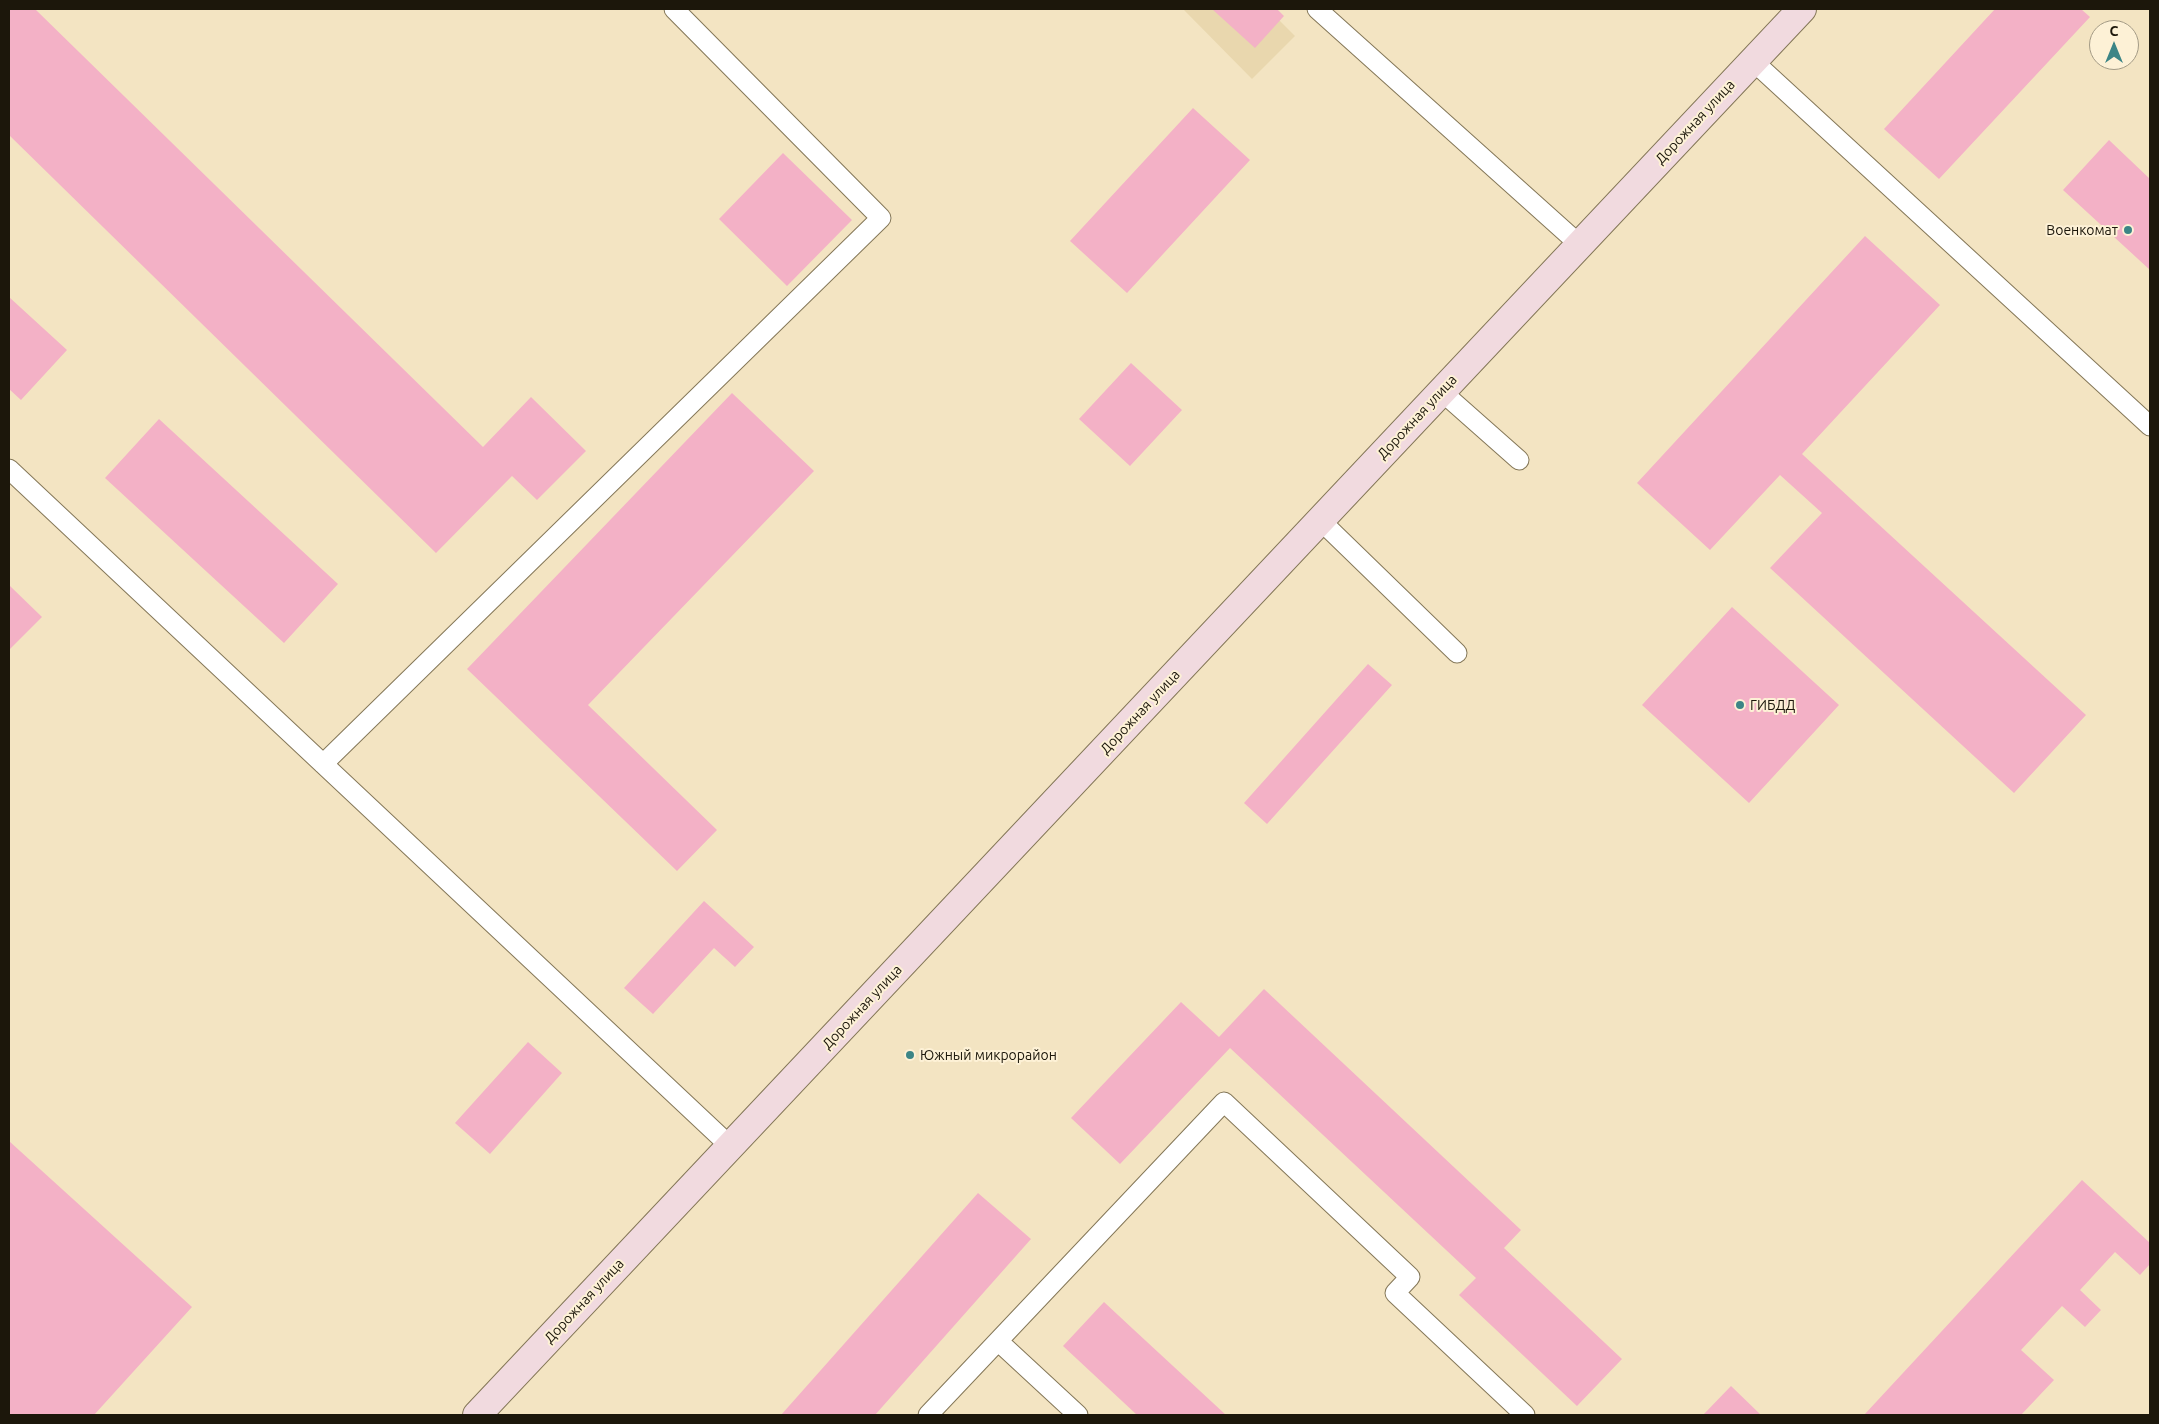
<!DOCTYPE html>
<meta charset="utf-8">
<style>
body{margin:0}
#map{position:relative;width:2159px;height:1424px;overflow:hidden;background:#f3e4c2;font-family:Ubuntu,sans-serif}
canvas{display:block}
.frame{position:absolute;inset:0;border:10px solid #1c170b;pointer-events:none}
.north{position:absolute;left:2089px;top:20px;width:50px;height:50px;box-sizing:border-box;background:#fdf1d6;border:1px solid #a39a85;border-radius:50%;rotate:0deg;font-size:14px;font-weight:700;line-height:20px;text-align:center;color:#1c170b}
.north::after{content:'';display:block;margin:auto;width:18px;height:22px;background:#3c8586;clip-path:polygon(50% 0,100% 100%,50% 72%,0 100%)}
</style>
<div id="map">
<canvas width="2159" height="1424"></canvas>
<div class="frame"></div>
<div class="north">С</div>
</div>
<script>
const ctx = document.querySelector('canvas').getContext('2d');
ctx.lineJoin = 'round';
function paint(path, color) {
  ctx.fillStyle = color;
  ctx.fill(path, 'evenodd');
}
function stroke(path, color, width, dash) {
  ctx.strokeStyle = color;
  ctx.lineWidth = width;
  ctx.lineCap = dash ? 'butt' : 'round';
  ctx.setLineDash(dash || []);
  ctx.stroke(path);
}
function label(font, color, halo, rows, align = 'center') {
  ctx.font = font + ' Ubuntu,sans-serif';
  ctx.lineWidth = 4;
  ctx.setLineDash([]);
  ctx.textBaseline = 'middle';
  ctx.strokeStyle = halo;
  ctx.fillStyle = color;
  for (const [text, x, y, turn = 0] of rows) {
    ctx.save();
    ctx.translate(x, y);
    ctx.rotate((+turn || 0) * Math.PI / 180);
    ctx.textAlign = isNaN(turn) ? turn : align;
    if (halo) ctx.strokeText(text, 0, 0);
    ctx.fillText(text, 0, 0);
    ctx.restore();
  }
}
paint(new Path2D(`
 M1183 9H1268L1295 36 1252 79Z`), '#e9d7ae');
paint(new Path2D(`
 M9 9H35L483 447 531 397 586 451 537 500 512 476 436 553 9 135Z
 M1212 9H1277L1284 16 1255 48Z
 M1995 9H2081L2090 17 1939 179 1884 129Z
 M1193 108 1250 160 1127 293 1070 241Z
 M2109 140 2150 179V270L2063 190Z
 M783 153 852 220 787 286 719 219Z
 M1865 236 1940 305 1802 454 2086 715 2014 793 1770 568 1822 513 1780 475 1710 550 1637 483Z
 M9 297 67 350 21 400 9 389Z
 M1131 363 1182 410 1130 466 1079 419Z
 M732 393 814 471 588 705 717 830 677 871 467 669Z
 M159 419 338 584 284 643 105 478Z
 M9 585 42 617 9 650Z
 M1732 607 1839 705 1749 803 1642 705Z
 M1368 664 1392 685 1267 824 1244 803Z
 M704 901 754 947 735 967 714 948 653 1014 624 988Z
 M1264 989 1521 1230 1504 1248 1622 1359 1577 1406 1459 1295 1476 1278 1230 1048 1120 1164 1071 1118 1181 1002 1219 1037Z
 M528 1042 562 1073 490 1154 455 1123Z
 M9 1141 192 1307 94 1415H9Z
 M2082 1180 2150 1243V1264L2140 1275 2115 1252 2080 1290 2101 1310 2085 1327 2062 1306 2021 1350 2054 1380 2021 1415H1864Z
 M978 1193 1031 1239 875 1415H781Z
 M1104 1302 1133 1329 1226 1415H1137L1092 1373 1063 1346Z
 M1731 1386 1761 1415H1703Z`), '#f3b1c6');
const lane = new Path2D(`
 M1317 9 1580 245
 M1753 61 2150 426
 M1441 391 1519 460
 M9 469 730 1146
 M1320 520 1457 653
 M323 764 881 218 674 9
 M998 1341 1078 1415
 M928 1415 1224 1102 1410 1277 1395 1293 1525 1415`);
const secondary = new Path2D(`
 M477 1415 1802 9`);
stroke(lane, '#847758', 21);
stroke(secondary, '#847758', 30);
stroke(lane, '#fff', 19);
stroke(secondary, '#f1dadf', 28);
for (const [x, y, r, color] of [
 [2128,230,5,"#3c8586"],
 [1740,705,5,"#3c8586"],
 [910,1055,5,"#3c8586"]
]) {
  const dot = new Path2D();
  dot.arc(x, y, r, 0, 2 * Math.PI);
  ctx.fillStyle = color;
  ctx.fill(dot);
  stroke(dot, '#fdf1d6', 2);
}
label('14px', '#1c170b', '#fdf1d6', [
 ["Дорожная улица",1695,122,-47],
 ["Дорожная улица",1417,417,-47],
 ["Дорожная улица",1140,712,-47],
 ["Дорожная улица",862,1007,-47],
 ["Дорожная улица",584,1301,-47]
]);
label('14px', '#1c170b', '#fdf1d6', [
 ["Военкомат",2118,230,"right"],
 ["ГИБДД",1750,705],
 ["Южный микрорайон",920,1055]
], 'left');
</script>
